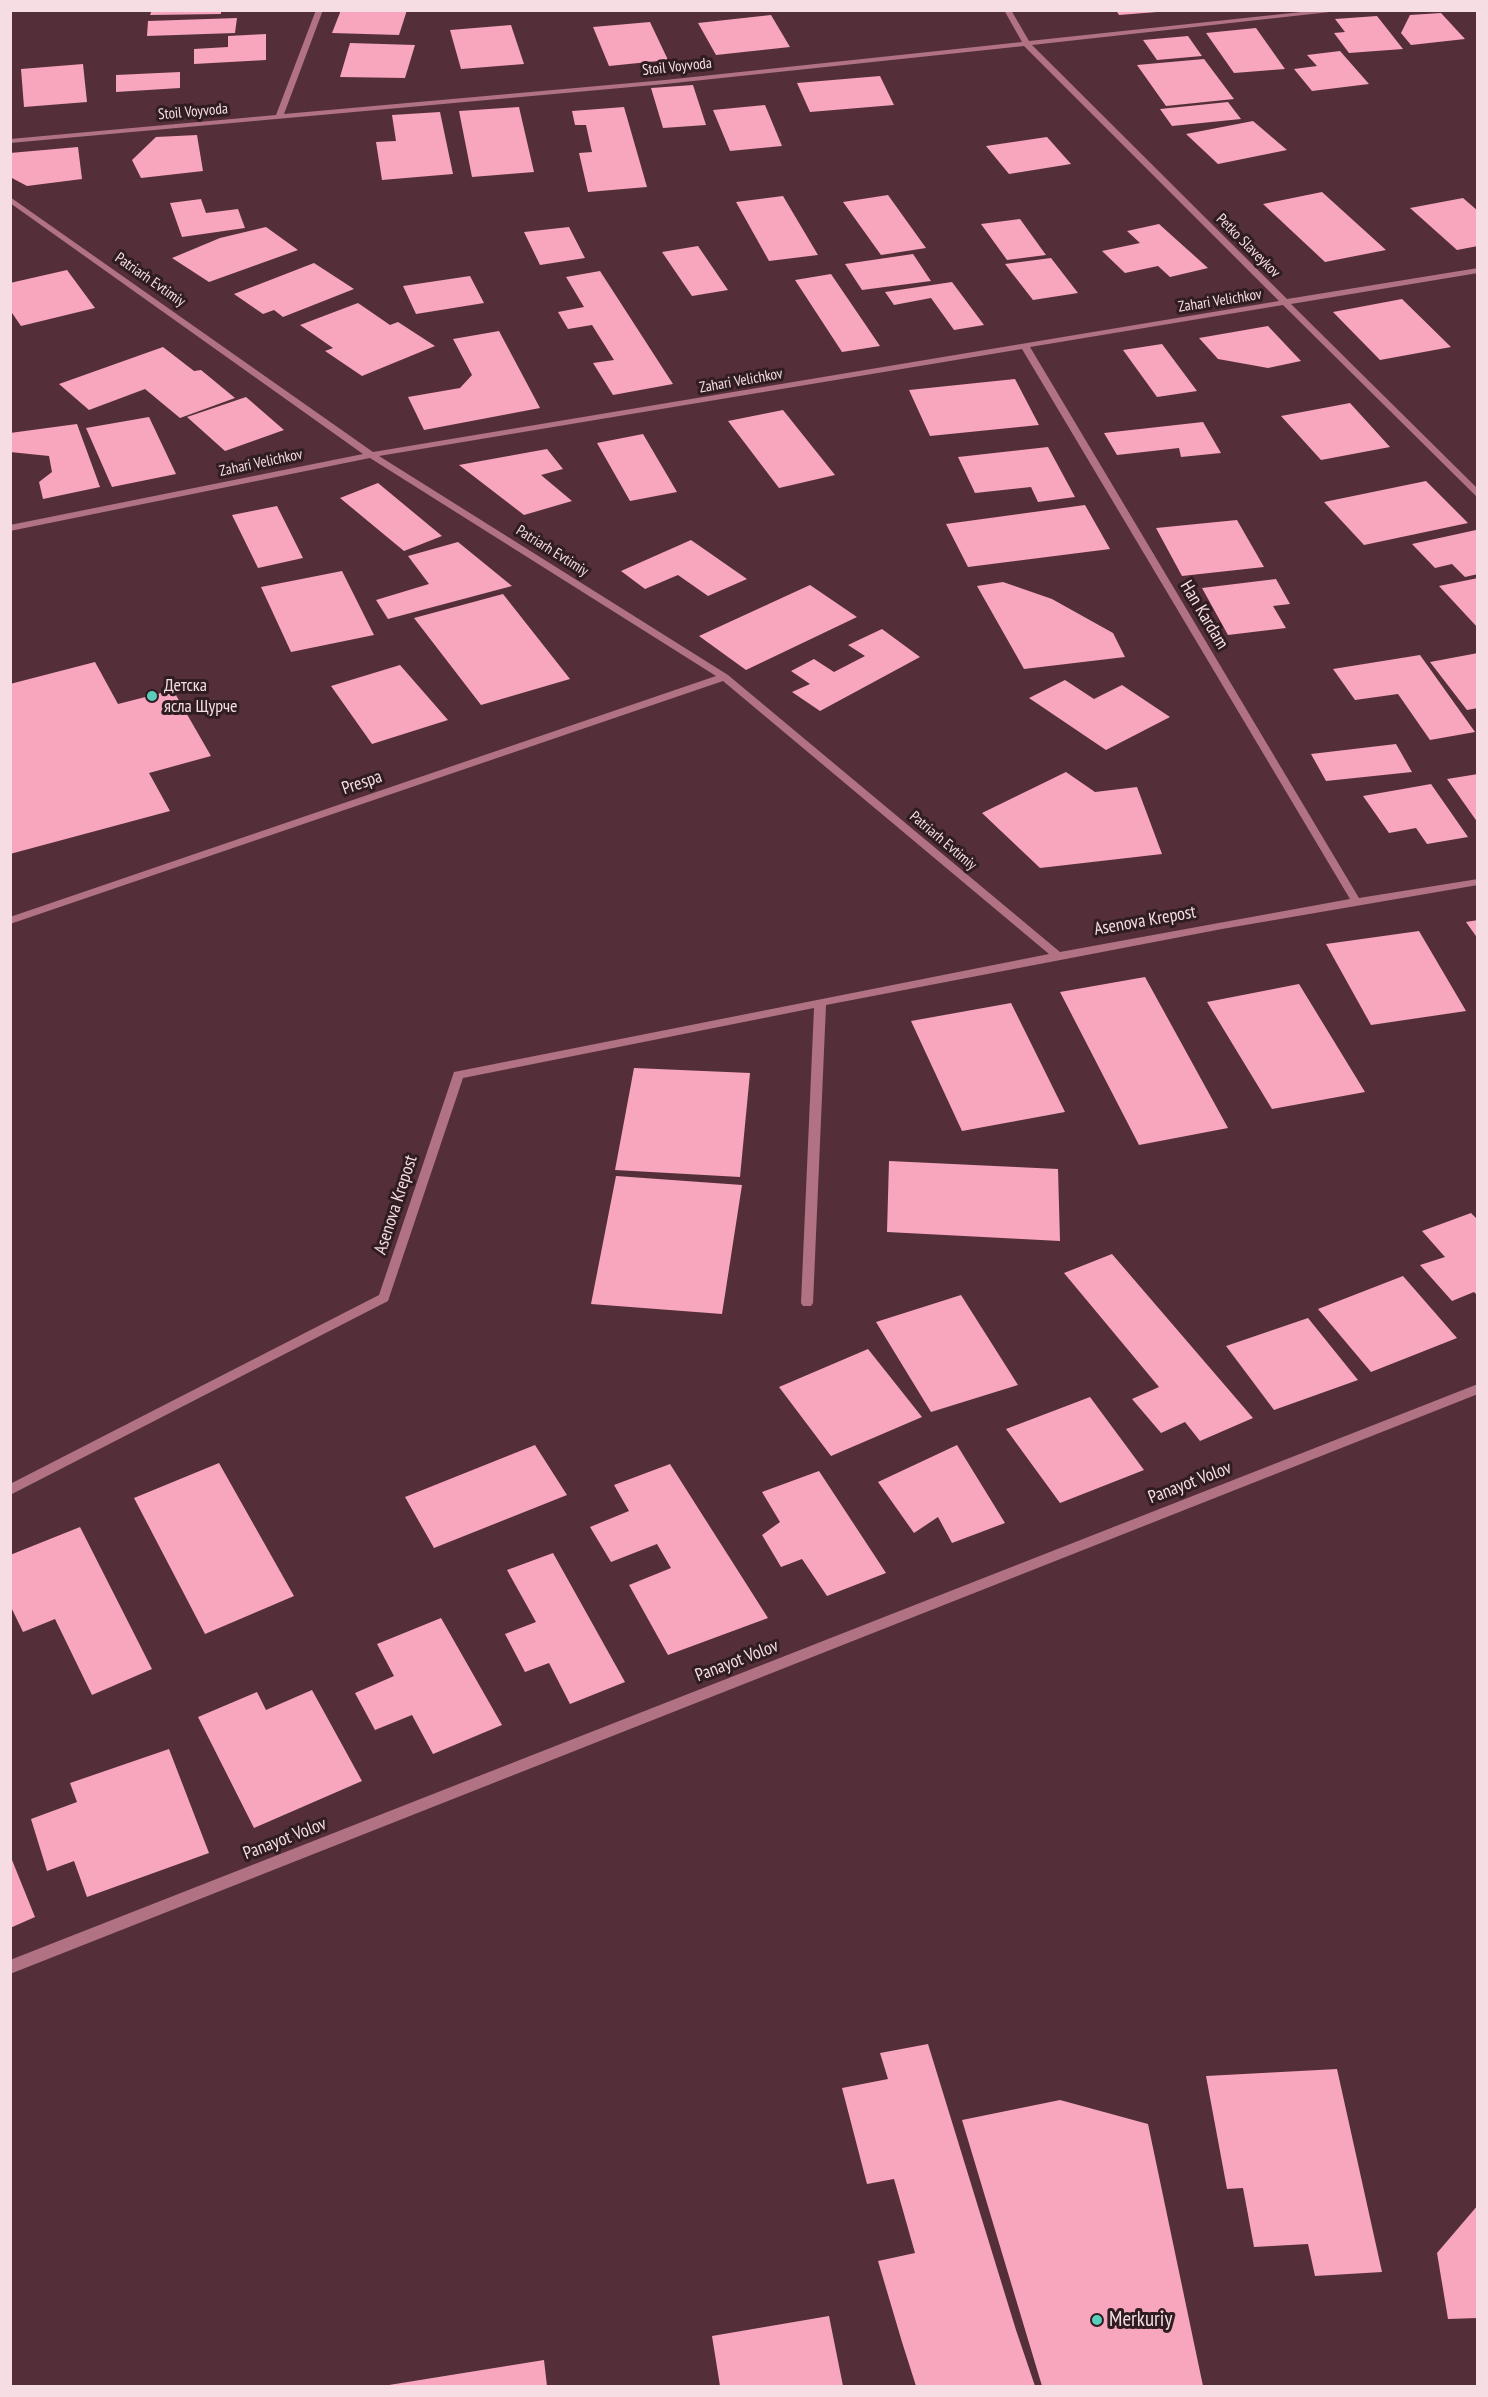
<!DOCTYPE html>
<meta charset="utf-8">
<style>
body{margin:0}
#map{position:relative;width:1488px;height:2397px;overflow:hidden;background:#542f3a;font-family:"PT Sans Narrow",sans-serif}
canvas{display:block}
.frame{position:absolute;inset:0;border:12px solid #f6dde4;pointer-events:none}
</style>
<div id="map">
<canvas width="1488" height="2397"></canvas>
<div class="frame"></div>
</div>
<script>
const ctx = document.querySelector('canvas').getContext('2d');
ctx.lineJoin = 'round';
function paint(path, color) {
  ctx.fillStyle = color;
  ctx.fill(path, 'evenodd');
}
function stroke(path, color, width, dash) {
  ctx.strokeStyle = color;
  ctx.lineWidth = width;
  ctx.lineCap = dash ? 'butt' : 'round';
  ctx.setLineDash(dash || []);
  ctx.stroke(path);
}
function label(font, color, halo, rows, align = 'center') {
  ctx.font = font + ' "PT Sans Narrow",sans-serif';
  ctx.lineWidth = 6;
  ctx.setLineDash([]);
  ctx.textBaseline = 'middle';
  ctx.strokeStyle = halo;
  ctx.fillStyle = color;
  for (const [text, x, y, turn = 0] of rows) {
    ctx.save();
    ctx.translate(x, y);
    ctx.rotate((+turn || 0) * Math.PI / 180);
    ctx.textAlign = isNaN(turn) ? turn : align;
    if (halo) ctx.strokeText(text, 0, 0);
    ctx.fillText(text, 0, 0);
    ctx.restore();
  }
}
paint(new Path2D(`
 M152 10H221V14L150 15Z
 M341 10H407L399 35 332 33Z
 M1116 10H1156L1157 12 1119 15Z
 M1441 13 1465 39 1411 45 1401 33 1410 15Z
 M771 15 790 47 716 55 698 23Z
 M1377 16 1403 49 1349 53 1334 33 1345 32 1335 19Z
 M237 18 235 33 147 36 148 21Z
 M650 22 668 60 609 66 593 27Z
 M511 25 524 64 461 69 450 30Z
 M1256 28 1285 69 1234 73 1206 33Z
 M266 34V60L194 64V49L228 47V36Z
 M1188 36 1202 56 1157 60 1143 40Z
 M350 43 415 45 405 78 340 77Z
 M1340 51 1369 84 1312 91 1294 69 1317 66 1307 55Z
 M1204 59 1234 99 1166 106 1137 65Z
 M83 64 87 102 24 107 21 69Z
 M180 72V88L116 92V75Z
 M880 76 894 105 810 112 797 83Z
 M693 85 706 125 663 128 651 88Z
 M1228 102 1241 119 1172 126 1160 109Z
 M765 105 782 146 730 151 713 110Z
 M519 107 534 172 472 177 459 111Z
 M624 107 647 187 588 192 579 153 592 152 586 125H575L572 111Z
 M440 112 453 174 382 180 376 142 396 141 392 115Z
 M1253 121 1287 150 1218 164 1186 134Z
 M197 135 203 171 141 178 132 160 156 137Z
 M1047 137 1071 164 1009 174 986 146Z
 M78 147 82 179 27 186 10 177V153Z
 M1322 192 1386 250 1325 262 1263 204Z
 M888 195 926 248 881 255 843 202Z
 M783 196 818 255 769 261 736 202Z
 M1463 198 1478 211V246L1457 250 1410 208Z
 M201 199 206 213 238 209 245 228 182 237 170 203Z
 M1020 219 1046 255 1007 260 981 224Z
 M1159 224 1208 268 1170 277 1158 266 1125 273 1102 251 1140 243 1127 231Z
 M266 227 298 250 209 282 172 258 220 238Z
 M569 227 585 258 540 265 524 232Z
 M698 246 728 290 692 296 662 252Z
 M913 254 931 281 862 290 845 264Z
 M1051 258 1078 293 1033 300 1005 264Z
 M314 263 354 289 283 317 274 310 263 314 234 294Z
 M67 270 95 308 21 326 10 310V283Z
 M600 271 673 384 613 395 593 363 614 360 592 325 568 329 558 312 584 307 566 277Z
 M831 274 880 346 842 352 795 280Z
 M470 276 484 303 416 314 403 286Z
 M952 282 984 325 954 330 931 298 894 305 885 292Z
 M1402 299 1451 347 1380 360 1333 312Z
 M358 303 390 325 398 322 435 346 362 376 325 351 333 348 300 325Z
 M1268 326 1301 361 1268 368 1218 359 1199 338Z
 M499 331 540 408 424 430 408 397 460 388 472 375 453 339Z
 M1162 344 1197 391 1157 397 1123 350Z
 M163 347 194 371 201 370 235 398 180 418 145 389 89 410 59 384Z
 M1015 379 1039 425 930 436 909 390Z
 M246 397 284 430 225 451 187 417Z
 M1350 403 1390 447 1321 460 1281 416Z
 M783 410 835 475 779 488 728 421Z
 M149 417 176 474 112 487 86 428Z
 M1203 422 1221 453 1181 457 1179 448 1117 455 1104 433Z
 M77 424 100 487 43 499 39 482 52 472 49 456 10 452V433Z
 M643 434 677 492 630 501 597 443Z
 M1048 447 1075 497 1038 502 1031 487 975 493 958 457Z
 M547 449 563 469 541 475 572 501 524 515 459 465Z
 M1426 481 1468 523 1364 545 1324 502Z
 M378 483 442 536 404 551 340 498Z
 M1085 505 1110 549 968 567 946 524Z
 M277 506 303 558 258 568 232 515Z
 M1237 520 1264 567 1182 576 1156 528Z
 M1476 530 1478 574 1465 577 1452 564 1435 568 1412 544Z
 M691 540 747 579 708 596 678 575 645 589 621 571Z
 M458 542 512 586 388 619 376 600 429 584 408 556Z
 M342 571 374 635 291 652 261 587Z
 M1478 578V628L1439 586Z
 M1276 579 1290 604 1273 606 1286 628 1228 635 1202 588Z
 M1003 582 1052 599 1113 633 1125 657 1024 669 977 586Z
 M810 585 857 617 746 670 699 636Z
 M503 594 570 679 481 705 414 618Z
 M882 629 920 657 820 711 792 692 810 684 791 671 814 659 834 672 865 656 848 645Z
 M1478 653V708L1467 710 1430 662Z
 M1420 655 1475 732 1430 740 1398 694 1355 700 1333 669Z
 M95 662 118 704 173 690 211 756 149 773 170 811 10 854V684Z
 M400 665 448 720 372 744 331 686Z
 M1065 680 1094 699 1122 685 1170 717 1106 750 1029 698Z
 M1396 744 1412 772 1326 781 1311 754Z
 M1066 772 1095 792 1137 787 1162 854 1040 868 982 813Z
 M1478 774V823L1447 779Z
 M1431 784 1468 837 1427 844 1416 828 1389 833 1363 796Z
 M1478 920V939L1466 922Z
 M1419 931 1466 1011 1371 1025 1326 944Z
 M1145 977 1228 1128 1139 1145 1060 992Z
 M1299 984 1365 1092 1272 1109 1207 1002Z
 M1011 1003 1065 1112 962 1131 911 1021Z
 M634 1068 750 1073 740 1177 615 1170Z
 M889 1161 1058 1169 1060 1241 887 1232Z
 M616 1176 742 1185 722 1314 591 1304Z
 M1471 1213 1478 1220V1296L1474 1292 1452 1301 1420 1265 1445 1257 1422 1231Z
 M1112 1254 1253 1418 1200 1441 1185 1422 1161 1433 1132 1399 1159 1387 1064 1273Z
 M1403 1276 1457 1338 1371 1372 1318 1309Z
 M961 1295 1018 1385 931 1412 876 1322Z
 M1308 1318 1358 1380 1274 1410 1226 1346Z
 M868 1349 922 1417 831 1456 779 1387Z
 M1090 1397 1144 1470 1060 1503 1006 1429Z
 M535 1445 567 1495 434 1548 405 1497Z
 M957 1445 1005 1523 952 1543 938 1517 914 1533 878 1482Z
 M219 1463 294 1596 205 1634 134 1498Z
 M670 1464 768 1618 668 1655 629 1585 671 1568 657 1544 611 1562 590 1527 629 1511 614 1485Z
 M819 1471 886 1573 827 1596 802 1559 781 1567 762 1535 780 1522 762 1492Z
 M80 1527 152 1669 92 1695 55 1619 23 1632 10 1605V1555Z
 M553 1553 625 1682 570 1704 549 1663 525 1672 505 1634 536 1622 507 1570Z
 M441 1618 502 1725 433 1754 412 1715 375 1730 355 1693 394 1676 377 1644Z
 M312 1690 362 1781 254 1828 198 1717 257 1692 266 1710Z
 M169 1749 209 1853 87 1897 74 1861 47 1871 31 1819 77 1802 70 1783Z
 M10 1855 35 1917 10 1928Z
 M928 2044 1016 2330 1035 2386H916L902 2342 878 2261 915 2253 894 2179 867 2184 842 2088 888 2079 880 2053Z
 M1337 2069 1382 2272 1315 2276 1308 2244 1254 2247 1243 2188 1227 2189 1206 2076Z
 M1060 2100 1148 2124 1203 2386H1042L962 2120Z
 M1478 2205V2318L1448 2319 1437 2253Z
 M829 2316 843 2386H720L712 2336Z
 M544 2360 547 2386H389V2385Z`), '#f7a6bd');
paint(new Path2D(`
 M316 10H323L284 114 665 80 1022 42 1004 10H1011L1029 41 1320 10H1348L1032 45 1287 299 1478 268V273L1291 304 1478 489V498L1283 305 1030 347 1359 898 1478 879V885L1222 929 826 1005 813 1303 811 1306H803L801 1303 814 1008 463 1078 388 1301 10 1495V1484L379 1295 454 1072 1049 954 723 681 10 924V917L716 676 370 458 10 531V525L363 454 10 203V197L373 452 1279 301 1024 46 665 84 10 143V139L276 115ZM1022 349 1350 899 1060 952 728 675 379 456Z
 M1478 1384V1394L10 1974V1960Z`), '#b17284');
for (const [x, y, r, color] of [
 [152,696,6,"#5bcebb"],
 [1097,2320,6,"#5bcebb"]
]) {
  const dot = new Path2D();
  dot.arc(x, y, r, 0, 2 * Math.PI);
  ctx.fillStyle = color;
  ctx.fill(dot);
  stroke(dot, '#2f1d22', 2);
}
label('15px', '#f6dde4', '#2f1d22', [
 ["Stoil Voyvoda",677,67,-6],
 ["Stoil Voyvoda",193,112,-5],
 ["Petko Slaveykov",1248,246,45],
 ["Patriarh Evtimiy",150,280,35],
 ["Zahari Velichkov",1220,301,-9],
 ["Zahari Velichkov",741,381,-10],
 ["Zahari Velichkov",261,463,-12],
 ["Patriarh Evtimiy",552,551,32],
 ["Patriarh Evtimiy",943,841,40]
]);
label('18px', '#f6dde4', '#2f1d22', [
 ["Han Kardam",1204,615,59],
 ["Prespa",362,783,-19],
 ["Asenova Krepost",1145,921,-10],
 ["Asenova Krepost",396,1205,-72],
 ["Panayot Volov",1190,1483,-21],
 ["Panayot Volov",737,1661,-21],
 ["Panayot Volov",285,1839,-21]
]);
label('18px', '#f6dde4', '#2f1d22', [
 ["Детска",164,686],
 ["ясла Щурче",164,707]
], 'left');
label('21px', '#f6dde4', '#2f1d22', [
 ["Merkuriy",1109,2320]
], 'left');
</script>
